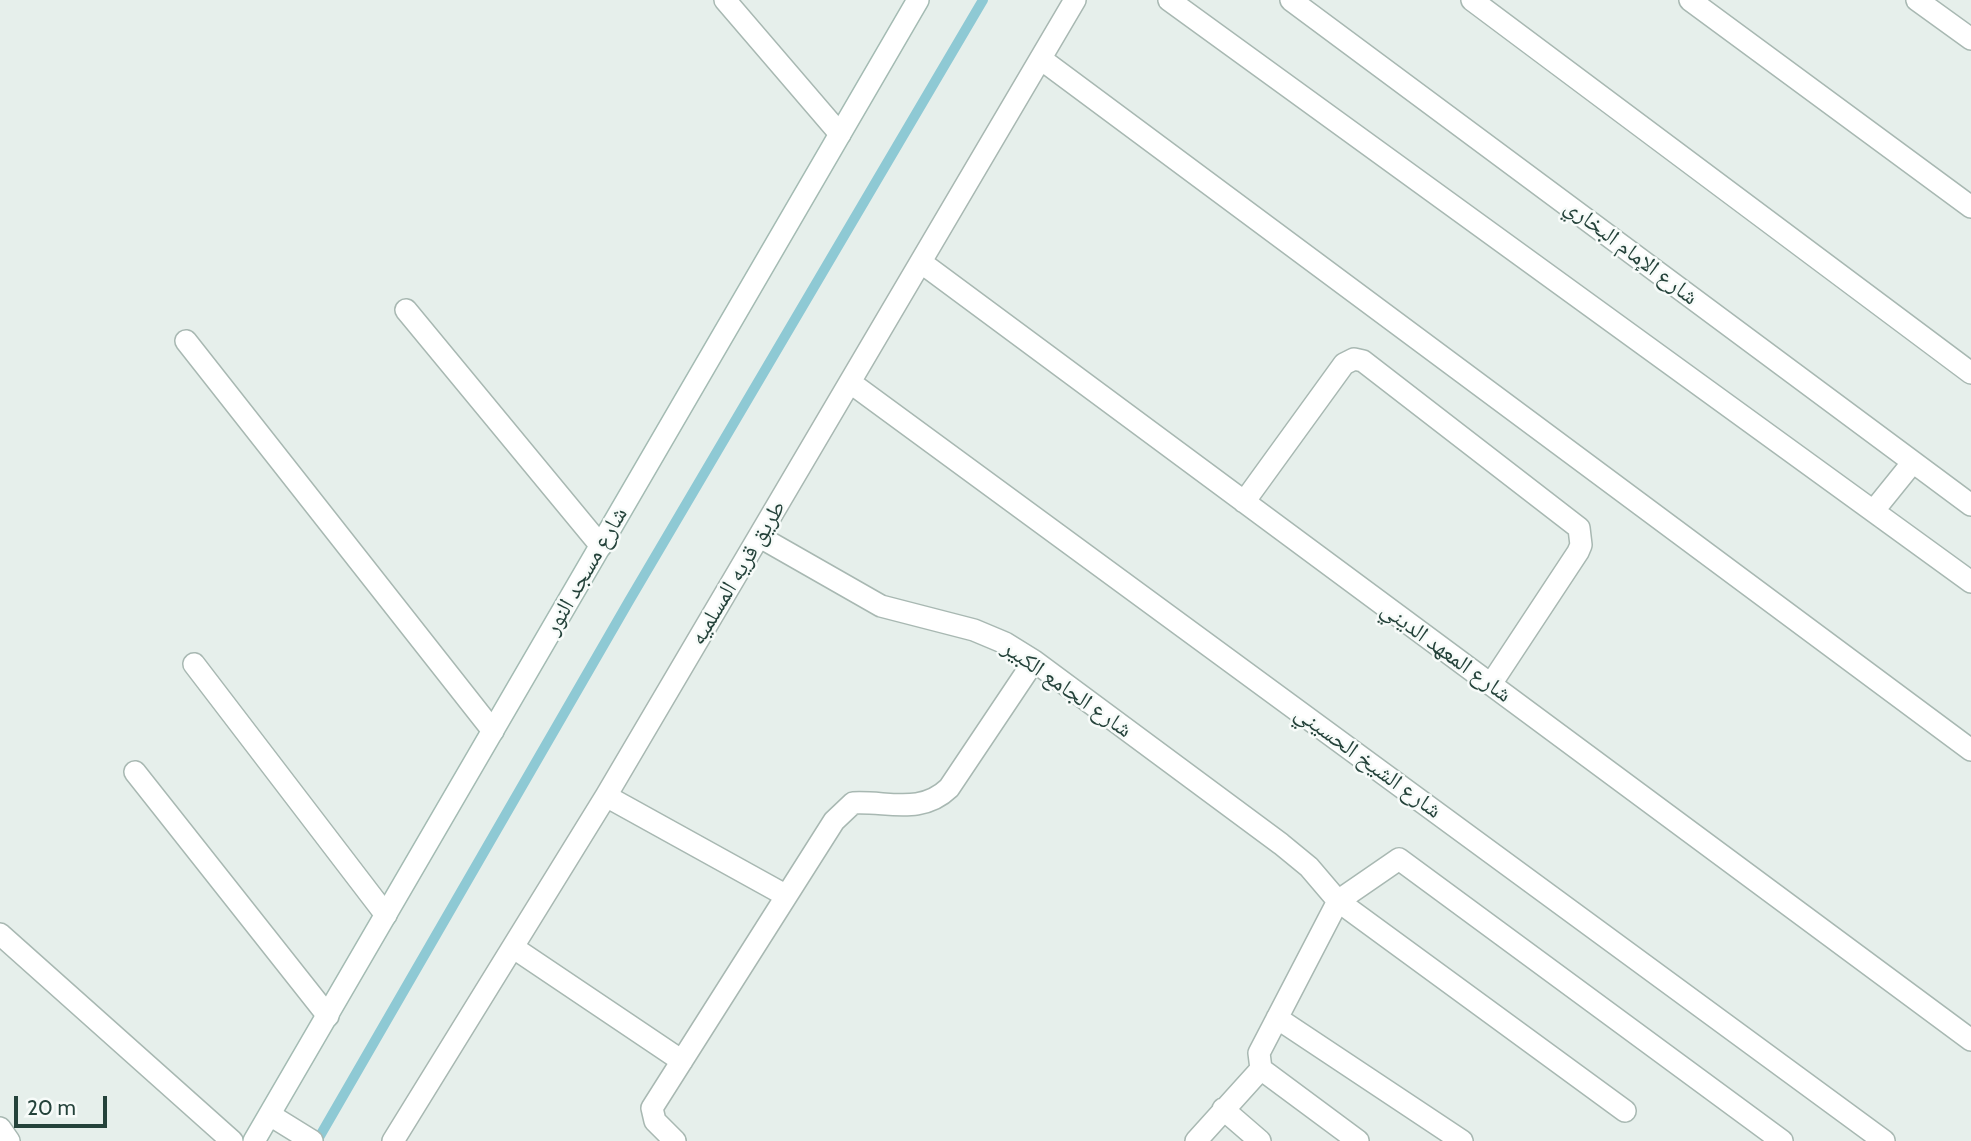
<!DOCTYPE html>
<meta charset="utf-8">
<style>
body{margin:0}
#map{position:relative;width:1971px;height:1141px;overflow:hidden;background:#e6efeb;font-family:Cabin,sans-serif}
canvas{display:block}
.scale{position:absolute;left:14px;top:1096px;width:93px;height:32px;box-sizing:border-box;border:4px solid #24423a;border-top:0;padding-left:9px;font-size:21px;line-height:24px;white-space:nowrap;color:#24423a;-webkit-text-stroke:5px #f7fbf9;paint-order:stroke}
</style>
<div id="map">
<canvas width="1971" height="1141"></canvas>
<div class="scale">20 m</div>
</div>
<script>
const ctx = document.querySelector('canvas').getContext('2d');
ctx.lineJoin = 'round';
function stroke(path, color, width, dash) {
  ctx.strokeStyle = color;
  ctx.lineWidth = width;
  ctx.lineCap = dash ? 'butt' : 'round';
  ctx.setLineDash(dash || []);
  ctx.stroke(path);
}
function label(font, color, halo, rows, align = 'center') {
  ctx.font = font + ' Cabin,"Noto Naskh Arabic",sans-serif';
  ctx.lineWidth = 5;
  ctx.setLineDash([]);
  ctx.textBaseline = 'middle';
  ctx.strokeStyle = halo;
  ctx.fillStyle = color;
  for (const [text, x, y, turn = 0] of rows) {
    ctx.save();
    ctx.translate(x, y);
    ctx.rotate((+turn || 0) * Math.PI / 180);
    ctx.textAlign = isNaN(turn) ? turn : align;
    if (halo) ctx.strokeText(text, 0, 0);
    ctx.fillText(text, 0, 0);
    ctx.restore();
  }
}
stroke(new Path2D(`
 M317 1141 629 601 983 0`), '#8ec9d4', 10);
const street = new Path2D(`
 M725 0 840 134
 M1169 0 1971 582
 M1291 0 1971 505
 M1472 0 1971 373
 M1690 0 1971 207
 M1917 0 1971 39
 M1041 59 1971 750
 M922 263 1971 1040
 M406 310 601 546
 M186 341 493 731
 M851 383 1884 1141
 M1244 502 1344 364 1354 359 1363 361 1579 528 1581 545 1578 552 1491 684
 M1875 509 1913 462
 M760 537 881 606 974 630 1005 643 1034 661 1281 844 1309 867 1338 901 1625 1111
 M194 664 386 915
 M135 772 328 1016
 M606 796 785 895
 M0 934 232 1141
 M514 948 682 1061
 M1277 1018 1462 1141
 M1223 1109 1260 1141
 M270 1115 312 1141
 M0 1128 9 1141
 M393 1141 606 796 1075 0
 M675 1141 655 1121 652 1108 834 821 853 803C888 801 921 815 949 788L1034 661
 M1196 1141 1261 1069
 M1358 1141 1261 1069 1259 1053 1338 901 1399 859 1782 1141`);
const secondary = new Path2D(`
 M254 1141 918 0`);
stroke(street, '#a8b8b2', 24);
stroke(secondary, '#a4bbb3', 24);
stroke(street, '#fff', 21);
stroke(secondary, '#fff', 21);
label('23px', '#24423a', '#f7fbf9', [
 ["شارع الإمام البخاري",1631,252,37],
 ["شارع مسجد النور",586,571,-60],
 ["طريق قريه المسلميه",738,573,-59],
 ["شارع المعهد الديني",1446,652,36],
 ["شارع الجامع الكبير",1067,689,35],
 ["شارع الشيخ الحسيني",1368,762,36]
]);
</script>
